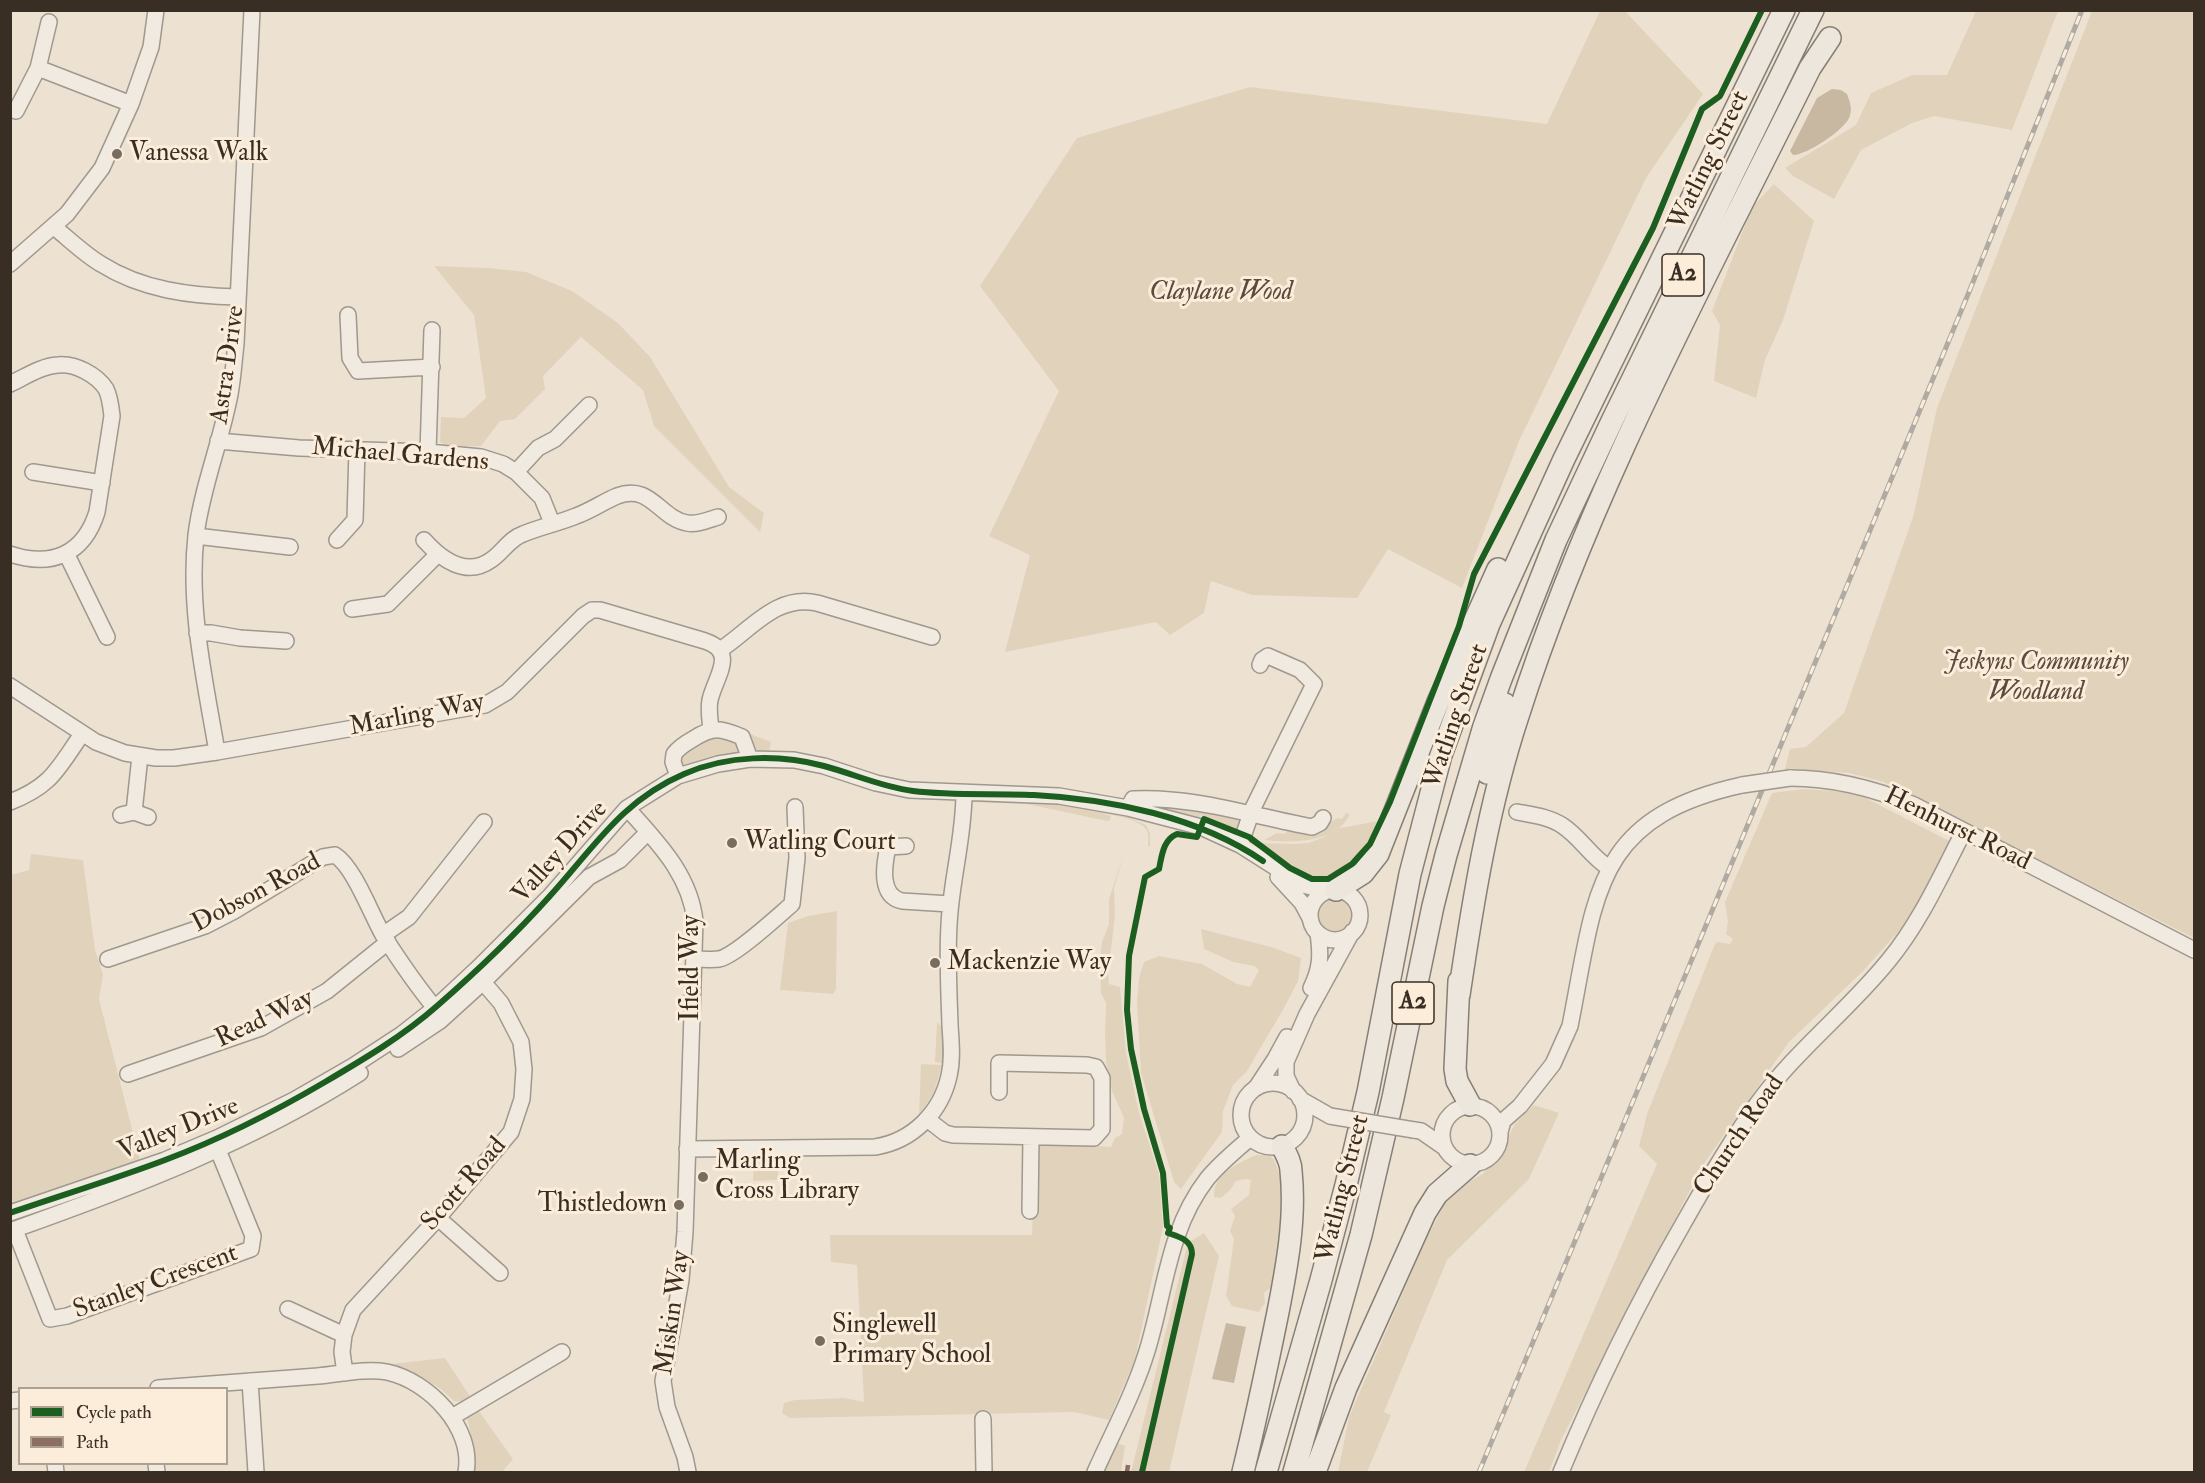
<!DOCTYPE html>
<style>
body{margin:0}
#map{position:relative;width:2205px;height:1483px;overflow:hidden;background:#ede2d1;font-family:"IM FELL Double Pica",serif}
canvas{display:block}
.frame{position:absolute;inset:0;border:12px solid #392e24;pointer-events:none}
.legend{position:absolute;left:18px;top:1387px;width:210px;height:78px;box-sizing:border-box;background:#fbedd9;border:2px solid #ada191;margin:0;padding:8px 10px;list-style:none;font-size:18px;color:#392e24}
.legend li{display:flex;align-items:center;gap:12px;height:30px}
.legend b{width:30px;border:2px solid #ada191}
</style>
<div id="map">
<canvas width="2205" height="1483"></canvas>
<div class="frame"></div>
<ul class="legend">
<li><b style="height:8px;background:#1b5e20"></b>Cycle path</li>
<li><b style="height:8px;background:#8d6e63"></b>Path</li>
</ul>
</div>
<script>
const ctx = document.querySelector('canvas').getContext('2d');
ctx.lineJoin = 'round';
function paint(path, color) {
  ctx.fillStyle = color;
  ctx.fill(path, 'evenodd');
}
function stroke(path, color, width, dash) {
  ctx.strokeStyle = color;
  ctx.lineWidth = width;
  ctx.lineCap = dash ? 'butt' : 'round';
  ctx.setLineDash(dash || []);
  ctx.stroke(path);
}
function label(font, color, halo, rows, align = 'center') {
  ctx.font = font + ' "IM FELL Double Pica",serif';
  ctx.lineWidth = 6;
  ctx.setLineDash([]);
  ctx.textBaseline = 'middle';
  ctx.strokeStyle = halo;
  ctx.fillStyle = color;
  for (const [text, x, y, turn = 0] of rows) {
    ctx.save();
    ctx.translate(x, y);
    ctx.rotate((+turn || 0) * Math.PI / 180);
    ctx.textAlign = isNaN(turn) ? turn : align;
    if (halo) ctx.strokeText(text, 0, 0);
    ctx.fillText(text, 0, 0);
    ctx.restore();
  }
}
paint(new Path2D(`
 M1625 11 1703 94 1646 178 1519 441 1462 588 1388 549 1357 598 1252 595 1211 581 1204 613 1170 635 1156 622 1005 652 1030 555 989 536 1059 391 980 286 1077 138 1250 87 1547 124 1600 11Z
 M1976 11H2058L2012 130 1934 116 1912 123 1861 150 1834 199 1793 176 1785 168 1856 125 1871 93 1912 75H1947Z
 M2092 11H2194V938L1884 782 1849 773 1785 769 1790 749 1806 747 1844 713 1913 517 1937 408Z
 M1774 184 1814 221 1783 320 1765 360 1756 398 1714 381 1720 325 1712 311 1752 207Z
 M434 266 488 268 526 272 572 291 618 323 650 357 729 487 764 513 760 532 654 426 643 390 581 337 543 376 545 389 515 419 500 421 481 446 450 447 440 442 441 417 464 418 486 398 474 315Z
 M706 734 738 738 740 753 682 767 676 756Z
 M750 734 771 742 769 752C755 752 753 748 747 736Z
 M1804 789 1847 792 1860 795 1949 841 1909 920 1863 971 1789 1042 1703 1165 1561 1440 1549 1472H1524L1657 1164 1639 1146 1647 1114 1715 944 1718 942 1730 944 1733 939 1726 934 1728 922 1725 902 1772 793Z
 M978 799 1055 801 1122 815 1146 825 1150 834V847L1148 846C1148 842 1149 836 1147 831 1141 819 1113 815 1101 813L1111 816 1110 820 1107 821 1027 804 972 802Z
 M1164 802 1241 819 1240 828 1237 830 1201 815 1199 820 1140 804Z
 M1346 813 1350 814C1337 844 1290 843 1264 840L1277 833 1285 834 1289 829 1326 826 1337 818 1342 819Z
 M1379 821C1367 846 1351 870 1322 879L1304 873 1258 843 1293 844 1308 843 1322 838 1340 828Z
 M31 854 83 860 95 950 103 974 99 999 140 1161 11 1207V875L29 870Z
 M1124 854 1114 888 1115 915 1108 974 1109 984 1120 987 1126 1053 1139 1113 1159 1174 1163 1227 1135 1359 1109 1420 1074 1412 790 1418 782 1413 784 1403 795 1400 844 1398 864 1402 857 1265 831 1262 830 1235H1032L1035 1141 1111 1147 1115 1138 1122 1134 1124 1118 1112 1091 1106 1062 1105 1033 1106 1003 1101 993 1100 959 1102 942 1109 924V899Z
 M1317 915a18 18 0 1 1 36 0a18 18 0 1 1-36 0Z
 M837 911 836 989 833 994 780 990 788 923 808 916Z
 M1201 929 1271 947 1301 958 1298 981 1284 1008 1247 1071 1233 1085 1223 1111 1222 1132 1181 1189 1174 1182 1141 1073 1137 1002 1139 978 1144 962 1159 956 1202 964 1237 984 1250 987 1259 970 1254 966 1233 962 1204 949Z
 M937 1022 942 1027V1063L935 1062Z
 M921 1064 942 1065 934 1092 919 1116Z
 M1534 1105 1559 1113 1529 1179 1447 1260 1384 1412 1391 1415 1367 1472H1338L1349 1417 1426 1239 1452 1190 1483 1174 1501 1150 1515 1124Z
 M1256 1155H1270C1292 1179 1278 1255 1272 1287L1264 1293 1265 1303 1259 1312 1232 1306 1226 1296 1234 1239 1230 1231 1235 1216 1231 1209 1249 1195 1251 1180 1246 1179 1236 1181 1230 1190 1221 1198 1214 1197C1213 1174 1238 1163 1256 1155Z
 M778 1158V1180L753 1181 754 1159Z
 M1204 1233 1219 1256 1169 1472H1131L1186 1250 1191 1241Z
 M445 1358 471 1398 464 1402 454 1401 441 1389 420 1376 390 1366 391 1364Z
 M476 1407 513 1459 502 1472H474L476 1460 467 1417 470 1411Z
 M1115 1442 1125 1446 1121 1472H1100Z`), '#e1d2bc');
paint(new Path2D(`
 M1832 89 1841 90 1847 94C1850 102 1853 110 1849 118 1844 130 1807 155 1793 155L1790 151 1817 98Z
 M1226 1323 1246 1327 1234 1383 1212 1379Z`), '#c8b8a2');
const minor = new Path2D(`
 M38 68 131 104
 M16 111 38 68 49 22
 M54 227C69 239 84 254 101 264 142 290 191 296 238 297
 M10 264 67 214 102 168 131 104 151 47 156 10
 M348 315 350 358 358 371 432 367
 M10 384C25 377 41 366 58 365 75 363 97 375 106 389 110 397 111 407 112 416L97 512C84 554 52 568 10 554
 M218 441 299 448 428 452 481 457 503 464 516 472 542 498 552 523
 M428 452 432 330
 M33 472 102 483
 M516 472 538 448 555 439 589 405
 M196 536 290 547
 M337 540 355 520 357 450
 M424 540C441 559 466 578 491 560 503 552 509 539 523 534 540 527 559 523 576 516 590 511 603 502 617 496 651 483 659 518 687 523 697 525 708 520 718 517
 M66 553 107 637
 M352 609 388 604 437 555
 M197 633H211L240 638 286 641
 M720 650C751 630 776 594 817 603L932 637
 M10 686 96 742 125 753 156 758H174L217 752 485 705 507 692 583 616 592 610H600L705 641C738 652 715 677 710 700 708 710 710 719 711 729
 M217 752C205 680 188 609 196 535 202 487 221 442 230 394 233 378 234 361 236 344L252 10
 M678 776 673 762 674 754C679 747 686 743 693 739 713 726 721 728 742 737L750 759
 M1790 778C1834 778 1873 788 1914 805L2194 950
 M10 802C52 786 58 768 82 734
 M627 808C657 842 690 874 695 921L685 1232 681 1280 663 1381 667 1407 685 1457 688 1472
 M1128 808 1133 799C1194 796 1252 816 1312 827L1320 823 1323 818
 M134 812 140 756
 M1517 812C1533 815 1550 817 1563 826 1581 838 1591 857 1609 868
 M121 815 134 812 148 817
 M1240 845 1253 808 1314 684 1300 670 1268 656 1262 660 1260 665
 M906 846 888 847C884 865 879 896 902 901L950 904
 M1278 877 1302 903 1310 918
 M1310 915a25 25 0 1 1 50 0a25 25 0 1 1-50 0Z
 M383 935 409 917 484 822
 M108 959 205 926 234 911 323 857 335 855C354 867 371 914 383 935 399 960 416 985 435 1008
 M695 959C703 959 712 960 719 959 735 956 778 916 792 904L797 858 795 807
 M1311 988C1321 968 1321 955 1318 933
 M398 1049 440 1021 483 982 589 877 620 860 648 832
 M128 1074 261 1028 327 991 388 942
 M1241 1115a32 32 0 1 1 64 0a32 32 0 1 1-64 0Z
 M1256 1088 1275 1059 1287 1037
 M1293 1091 1286 1076V1062L1307 1014 1352 932
 M1300 1099 1330 1116
 M1442 1135a29 29 0 1 1 58 0a29 29 0 1 1-58 0Z
 M927 1119 945 1133 953 1135 1094 1138 1102 1129V1078L1096 1067 1087 1065 999 1063V1092
 M1414 1130 1421 1131 1444 1147
 M1500 1132 1503 1121 1520 1106 1553 1064 1570 1026C1596 896 1592 818 1742 785
 M687 1149 875 1147C913 1141 941 1112 949 1076 953 1059 951 1042 950 1025 949 992 947 958 949 925 951 880 964 838 964 793
 M1030 1211 1031 1137
 M10 1213 165 1160 217 1138 294 1100 353 1066 402 1034 435 1008 479 967 551 895 627 808 678 776 718 764 750 759 794 760 824 766 876 783 909 790 1059 796 1128 808 1201 827 1240 845 1303 885 1319 889 1336 890
 M438 1218 500 1273
 M15 1230 50 1319 67 1316 251 1249 253 1236 218 1150
 M10 1231C131 1188 252 1142 360 1073
 M288 1309 344 1335
 M345 1373 342 1352 344 1335 353 1310 438 1218 511 1132 522 1099 524 1069 521 1042 501 1003 483 982
 M250 1381 256 1472
 M158 1388C211 1384 265 1380 318 1376 340 1374 366 1368 387 1372 429 1381 474 1428 466 1472
 M10 1401 20 1400
 M452 1417 562 1352
 M983 1419 984 1472
 M55 1464 56 1472
 M156 1464 157 1472
 M1095 1472C1113 1432 1134 1393 1147 1351 1165 1293 1168 1229 1207 1179 1219 1164 1235 1151 1250 1138
 M1561 1472C1596 1387 1637 1304 1683 1224 1706 1183 1730 1142 1757 1104 1797 1049 1848 1011 1889 960 1921 921 1941 875 1964 831`);
const highway = new Path2D(`
 M1487 773 1505 704
 M1336 890 1363 873 1378 854 1438 702 1498 569
 M1459 981 1455 1069 1457 1081 1470 1105
 M1459 995C1473 901 1488 807 1518 716 1590 490 1705 280 1810 68L1830 38
 M1243 1472C1256 1419 1267 1366 1278 1312 1287 1266 1296 1218 1291 1171 1291 1162 1286 1154 1282 1146
 M1266 1472 1321 1280 1346 1185 1368 1092 1410 874 1441 755 1489 624 1564 459 1784 10
 M1294 1472 1361 1235 1393 1098 1433 906 1446 855 1484 726 1501 679 1556 540 1612 421 1813 10
 M1315 1472 1346 1388 1425 1213 1437 1194 1470 1165`);
stroke(minor, '#9f988d', 18);
stroke(highway, '#867f76', 24);
stroke(minor, '#f0eae1', 15);
stroke(highway, '#ede6dc', 21);
const rail = new Path2D(`
 M1479 1472 1969 292 2082 10`);
stroke(rail, '#afaaa2', 5);
stroke(rail, '#fbedd9', 3, [9]);
const minorBridge = new Path2D(`
 M1742 785 1790 778
 M1330 1116 1414 1130`);
stroke(minorBridge, '#9f988d', 18, []);
stroke(minorBridge, '#f0eae1', 15);
stroke(new Path2D(`
 M1127 1472 1128 1465`), '#8d6e63', 4.5, [9, 4.5]);
stroke(new Path2D(`
 M10 1213C62 1195 115 1179 165 1160 221 1139 274 1112 325 1082 364 1059 403 1036 437 1006 476 972 514 936 549 897 593 849 621 801 684 774 727 755 779 754 824 766 854 774 882 787 913 791 953 796 994 793 1034 795 1111 799 1199 817 1263 861
 M1142 1472 1192 1254C1192 1240 1180 1237 1168 1233L1170 1228 1167 1226 1163 1173 1144 1109 1131 1049 1127 1010 1129 956 1145 877 1159 869C1162 855 1163 840 1177 834L1197 837 1204 819 1249 837 1290 868 1312 879H1328L1352 864 1370 844 1390 802 1459 626 1474 574 1653 228 1702 109 1720 96 1762 10`), '#1b5e20', 6);
for (const [x, y, r, color] of [
 [117,154,6,"#786d61"],
 [732,843,6,"#786d61"],
 [935,963,6,"#786d61"],
 [703,1177,6,"#786d61"],
 [679,1205,6,"#786d61"],
 [820,1341,6,"#786d61"]
]) {
  const dot = new Path2D();
  dot.arc(x, y, r, 0, 2 * Math.PI);
  ctx.fillStyle = color;
  ctx.fill(dot);
  stroke(dot, '#fbedd9', 2);
}
for (const [x, y, w] of [
 [1683,275,42],
 [1413,1003,42]
]) {
  const box = new Path2D();
  box.roundRect(x - w / 2, y - 21, w, 42, 4.5);
  ctx.fillStyle = '#fbedd9';
  ctx.fill(box);
  stroke(box, '#392e24', 1.5);
}
label('bold 24px', '#392e24', null, [
 ["A2",1683,275],
 ["A2",1413,1003]
]);
label('26px', '#392e24', '#fbedd9', [
 ["Vanessa Walk",129,154],
 ["Watling Court",744,843],
 ["Mackenzie Way",947,963],
 ["Marling",715,1162],
 ["Cross Library",715,1192],
 ["Thistledown",667,1205,"right"],
 ["Singlewell",832,1326],
 ["Primary School",832,1356]
], 'left');
label('26px', '#392e24', '#fbedd9', [
 ["Watling Street",1710,161,-64],
 ["Astra Drive",229,365,-82],
 ["Michael Gardens",400,456,5],
 ["Marling Way",417,716,-11],
 ["Watling Street",1457,717,-71],
 ["Henhurst Road",1957,830,26],
 ["Valley Drive",561,853,-48],
 ["Dobson Road",257,894,-28],
 ["Ifield Way",692,968,-90],
 ["Read Way",265,1020,-25],
 ["Valley Drive",179,1130,-22],
 ["Church Road",1740,1136,-56],
 ["Scott Road",465,1185,-49],
 ["Watling Street",1344,1189,-76],
 ["Stanley Crescent",156,1283,-20],
 ["Miskin Way",674,1313,-82]
]);
label('italic 26px', '#594c3f', '#fbedd9', [
 ["Claylane Wood",1221,293],
 ["Jeskyns Community",2036,663],
 ["Woodland",2036,693]
]);
</script>
